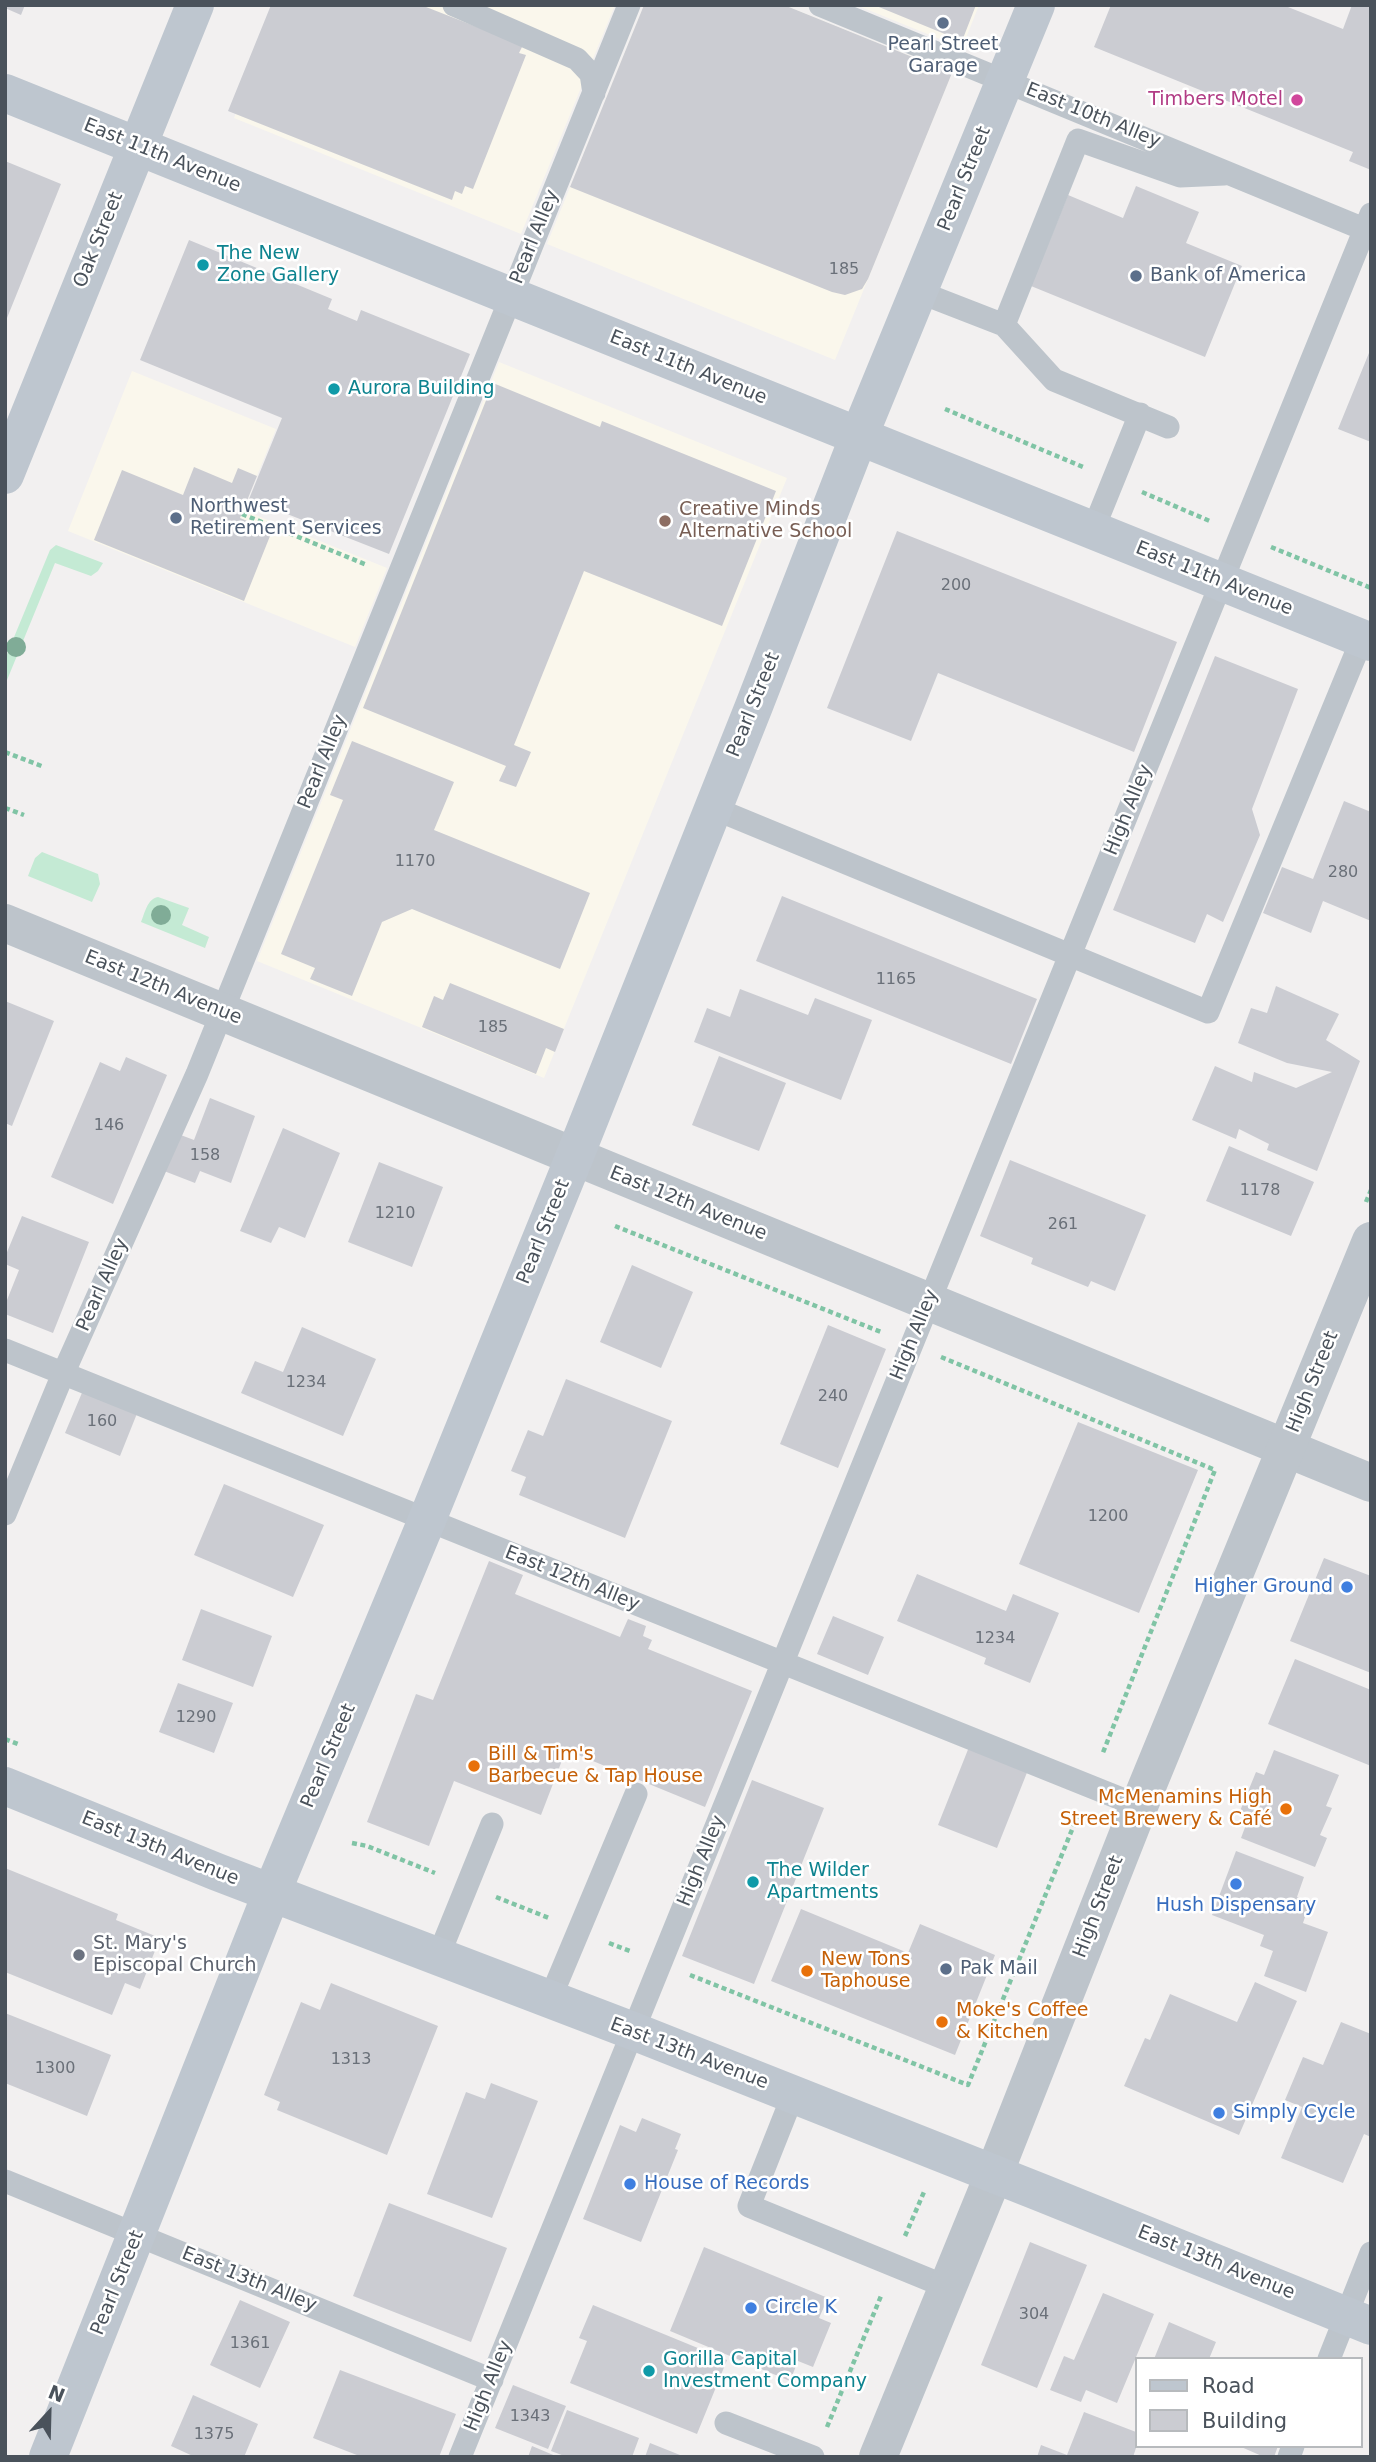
<!DOCTYPE html>
<meta charset="utf-8">
<style>
body{margin:0}
#map{position:relative;width:1376px;height:2462px;overflow:hidden;background:#f2f0f0;font-family:"DejaVu Sans",sans-serif}
canvas{display:block}
.frame{position:absolute;inset:0;border:7px solid #4a525b;pointer-events:none}
.legend{position:absolute;left:1135px;top:2357px;width:228px;height:91px;box-sizing:border-box;background:#fff;border:2px solid #b7babd;margin:0;padding:9px 12px;list-style:none;font-size:21px;color:#4a525b}
.legend li{display:flex;align-items:center;gap:14px;height:35px}
.legend b{width:35px;border:2px solid #b7babd}
.north{position:absolute;left:14px;top:2378px;width:70px;height:70px;-webkit-text-stroke:5px #fff;paint-order:stroke;rotate:22deg;font-size:19px;font-weight:700;line-height:28px;text-align:center;color:#4a525b}
.north::after{content:'';display:block;margin:auto;width:24px;height:32px;background:#4a525b;clip-path:polygon(50% 0,100% 100%,50% 72%,0 100%)}
</style>
<div id="map">
<canvas width="1376" height="2462"></canvas>
<div class="frame"></div>
<ul class="legend">
<li><b style="height:9px;background:#bec6cf"></b>Road</li>
<li><b style="height:19px;background:#cbccd2"></b>Building</li>
</ul>
<div class="north">N</div>
</div>
<script>
const ctx = document.querySelector('canvas').getContext('2d');
ctx.lineJoin = 'round';
function paint(path, color) {
  ctx.fillStyle = color;
  ctx.fill(path, 'evenodd');
}
function stroke(path, color, width, dash) {
  ctx.strokeStyle = color;
  ctx.lineWidth = width;
  ctx.lineCap = dash ? 'butt' : 'round';
  ctx.setLineDash(dash || []);
  ctx.stroke(path);
}
function label(font, color, halo, rows, align = 'center') {
  ctx.font = font + ' "DejaVu Sans",sans-serif';
  ctx.lineWidth = 5;
  ctx.setLineDash([]);
  ctx.textBaseline = 'middle';
  ctx.strokeStyle = halo;
  ctx.fillStyle = color;
  for (const [text, x, y, turn = 0] of rows) {
    ctx.save();
    ctx.translate(x, y);
    ctx.rotate((+turn || 0) * Math.PI / 180);
    ctx.textAlign = isNaN(turn) ? turn : align;
    if (halo) ctx.strokeText(text, 0, 0);
    ctx.fillText(text, 0, 0);
    ctx.restore();
  }
}
paint(new Path2D(`
 M280 5H615L521 234 234 118Z
 M644 5H784L952 73 835 360 547 244Z
 M856 5H979L962 48Z
 M499 362 787 478 544 1078 257 961Z
 M132 371 276 429 243 510 387 568 355 647 68 531Z`), '#faf7ec');
paint(new Path2D(`
 M56 545 103 563 98 571 91 576 55 563 5 685V659L50 550Z
 M42 852 98 874 100 884 92 902 28 876 35 858Z
 M158 897 189 908 182 925 209 937 205 948 141 922C145 913 147 899 158 897Z`), '#c4ead4');
paint(new Path2D(`
 M5 5H25L21 15 5 8Z
 M271 5H421L523 45 519 53 526 55 473 189 465 186 462 194 455 191 452 200 228 111Z
 M644 5H784L952 73 868 279 862 289 845 295 832 292 570 187Z
 M874 5H976L962 41Z
 M1111 5H1283L1343 29 1352 5H1371V170L1349 161 1353 152 1094 47Z
 M5 161 61 184 5 323Z
 M1136 186 1199 212 1186 243 1242 266 1205 357 1031 286 1068 195 1123 218Z
 M189 240 332 299 328 309 357 321 361 310 470 354 389 554 249 499 282 418 140 360Z
 M1371 348V442L1338 429Z
 M493 383 600 427 602 421 776 491 722 626 584 571 514 745 531 752 516 787 499 781 506 766 363 708Z
 M194 467 232 483 238 468 257 476 240 518 272 531 244 601 94 540 122 470 183 495Z
 M897 531 1177 642 1134 752 938 673 911 741 827 708Z
 M1215 656 1298 689 1252 809 1260 835 1223 922 1207 914 1195 943 1113 910Z
 M352 741 454 782 434 830 590 893 560 969 412 909 382 922 352 996 310 979 315 968 281 954 343 800 330 795Z
 M1344 801 1371 812V921L1323 901 1311 933 1263 913 1282 867 1313 879Z
 M782 896 1037 999 1011 1064 756 961Z
 M450 983 564 1029 555 1052 546 1048 536 1074 422 1027 434 996 443 1000Z
 M1276 986 1339 1014 1326 1040 1360 1061 1317 1171 1267 1150 1269 1144 1239 1129 1236 1139 1192 1120 1215 1066 1252 1082 1254 1072 1296 1088 1332 1072 1287 1063 1238 1043 1251 1008 1267 1013Z
 M740 989 808 1015 815 998 872 1020 841 1100 694 1042 707 1008 730 1017Z
 M5 1001 54 1021 12 1126 5 1123Z
 M719 1056 786 1083 759 1151 692 1125Z
 M126 1057 167 1075 113 1204 51 1177 100 1062 120 1071Z
 M210 1098 255 1116 231 1183 200 1171 195 1183 164 1171 178 1134 194 1140Z
 M283 1128 340 1153 305 1238 279 1227 271 1243 240 1231Z
 M1229 1146 1314 1182 1291 1236 1206 1201Z
 M1010 1160 1146 1215 1115 1291 1091 1281 1088 1287 1031 1264 1033 1258 980 1236Z
 M379 1162 443 1187 412 1267 348 1242Z
 M22 1216 89 1242 53 1333 5 1314V1305L19 1270 5 1264V1257Z
 M632 1265 693 1292 661 1368 600 1342Z
 M828 1325 886 1349 838 1468 780 1444Z
 M302 1327 376 1359 343 1436 241 1393 255 1361 283 1372Z
 M566 1379 672 1421 625 1538 519 1495 526 1477 511 1471 528 1430 543 1436Z
 M84 1388 138 1411 120 1456 65 1433Z
 M1078 1422 1198 1470 1139 1613 1019 1564Z
 M224 1484 324 1525 293 1597 194 1555Z
 M1324 1558 1371 1576V1673L1290 1641Z
 M489 1561 523 1575 515 1594 620 1637 628 1619 646 1626 643 1636 652 1640 648 1649 752 1691 705 1807 566 1750 541 1815 454 1781 429 1846 367 1822 416 1694 433 1700Z
 M917 1574 1006 1611 1013 1594 1059 1613 1030 1683 984 1664 986 1658 897 1621Z
 M201 1609 272 1636 253 1687 182 1660Z
 M833 1616 884 1637 868 1675 817 1654Z
 M1295 1659 1371 1690V1766L1268 1724Z
 M178 1683 233 1703 214 1753 159 1732Z
 M969 1747 1028 1770 997 1848 938 1825Z
 M1274 1750 1339 1775 1326 1806 1332 1808 1320 1835 1327 1838 1315 1867 1241 1838 1250 1814 1240 1811 1256 1772 1264 1775Z
 M752 1780 824 1808 754 1984 682 1956Z
 M1236 1851 1304 1877 1297 1897 1310 1902 1303 1923 1328 1932 1306 1992 1264 1976 1273 1951 1260 1946 1264 1935 1212 1915Z
 M5 1868 118 1914 116 1920 160 1938 140 1989 125 1983 112 2015 5 1972Z
 M801 1909 908 1953 920 1924 995 1955 955 2055 771 1981Z
 M1255 1982 1297 2001 1239 2135 1124 2086 1145 2038 1150 2040 1170 1994 1237 2022Z
 M331 1983 438 2026 387 2155 277 2110 280 2102 264 2095 301 2002 320 2010Z
 M5 2013 111 2055 87 2116 5 2083Z
 M1341 2022 1371 2034V2137L1364 2134 1343 2183 1281 2158 1302 2107 1285 2100 1303 2057 1323 2065Z
 M491 2083 538 2101 492 2218 427 2194 466 2092 485 2099Z
 M642 2118 681 2134 675 2149 678 2150 641 2242 583 2219 620 2125 636 2132Z
 M389 2203 507 2248 471 2342 353 2296Z
 M1030 2242 1087 2265 1037 2388 981 2365Z
 M704 2247 828 2298 819 2318 831 2323 813 2367 798 2361 790 2381 670 2331Z
 M1103 2293 1154 2314 1117 2403 1086 2390 1081 2402 1050 2390 1064 2356 1074 2360Z
 M240 2300 290 2322 260 2388 210 2365Z
 M593 2305 727 2360 697 2434 570 2383 587 2341 579 2338Z
 M1169 2322 1216 2342 1209 2359H1154Z
 M340 2370 456 2414 439 2457H362L313 2438Z
 M513 2385 566 2406 548 2449 495 2428Z
 M193 2395 258 2424 244 2457H195L171 2446Z
 M567 2410 639 2438 632 2457H567L551 2451Z
 M1084 2412 1136 2432V2448L1133 2457H1037L1041 2445 1067 2455Z
 M650 2443 685 2457H645Z
 M532 2446 558 2457H528Z
 M1239 2446H1278L1274 2457H1264Z`), '#cbccd2');
stroke(new Path2D(`
 M945 409 1083 467
 M1142 492 1212 522
 M242 514 367 565
 M1271 547 1371 588
 M5 752 44 767
 M5 808 24 815
 M1366 1202 1371 1190
 M615 1226 881 1332
 M941 1357 1215 1470 1102 1755
 M5 1739 18 1744
 M352 1843 367 1846 435 1873
 M496 1897 549 1918
 M609 1943 630 1951
 M690 1975 968 2085 1078 1815
 M905 2236 924 2192 922 2191
 M827 2427 881 2296`), '#80c4a5', 4.5, [5, 3.5]);
stroke(new Path2D(`
 M454 5 577 59 591 74 594 93
 M820 5 1371 232
 M919 292 1004 325 1054 380 1168 427
 M1004 325 1078 140 1180 176 1224 174
 M1093 530 1140 414
 M713 808 1208 1012 1362 639
 M5 1350 1139 1806
 M5 1514 63 1374 197 1074 629 5
 M438 1957 492 1824
 M550 1999 636 1794
 M793 2095 749 2206 947 2287
 M5 2181 492 2380
 M1329 2359 1371 2253
 M726 2423 813 2457
 M460 2457 1371 214
 M1289 2457 1293 2446`), '#bdc4cb', 23);
stroke(new Path2D(`
 M5 923 1371 1483`), '#bdc4cb', 38);
stroke(new Path2D(`
 M878 2457 994 2174 1139 1806 1371 1241`), '#bdc4cb', 38);
stroke(new Path2D(`
 M5 93 1371 642
 M5 475 195 5
 M5 1786 217 1872 633 2031 1042 2193 1371 2326
 M48 2457 272 1892 427 1520 574 1158 754 706 859 436 1036 5`), '#bec6cf', 38);
ctx.fillStyle = '#80ac97';
for (const [x, y] of [
 [16,647],
 [161,915]
]) {
  ctx.beginPath();
  ctx.arc(x, y, 10, 0, 2 * Math.PI);
  ctx.fill();
}
for (const [x, y, r, color] of [
 [943,23,7,"#5c6f8a"],
 [1297,100,7,"#d1479c"],
 [203,265,7,"#0f9aa8"],
 [1136,276,7,"#5c6f8a"],
 [334,389,7,"#0f9aa8"],
 [176,518,7,"#5c6f8a"],
 [665,521,7,"#8d6e63"],
 [1347,1587,7,"#3f7fe0"],
 [474,1766,7,"#e8710a"],
 [1286,1809,7,"#e8710a"],
 [753,1882,7,"#0f9aa8"],
 [1236,1884,7,"#3f7fe0"],
 [79,1955,7,"#6b7280"],
 [946,1969,7,"#5c6f8a"],
 [807,1971,7,"#e8710a"],
 [942,2022,7,"#e8710a"],
 [1219,2113,7,"#3f7fe0"],
 [630,2184,7,"#3f7fe0"],
 [751,2308,7,"#3f7fe0"],
 [649,2371,7,"#0f9aa8"]
]) {
  const dot = new Path2D();
  dot.arc(x, y, r, 0, 2 * Math.PI);
  ctx.fillStyle = color;
  ctx.fill(dot);
  stroke(dot, '#fff', 2.5);
}
label('16px', '#6a7079', null, [
 ["185",844,270],
 ["200",956,586],
 ["1170",415,862],
 ["280",1343,873],
 ["1165",896,980],
 ["185",493,1028],
 ["146",109,1126],
 ["158",205,1156],
 ["1178",1260,1191],
 ["1210",395,1214],
 ["261",1063,1225],
 ["1234",306,1383],
 ["240",833,1397],
 ["160",102,1422],
 ["1200",1108,1517],
 ["1234",995,1639],
 ["1290",196,1718],
 ["1313",351,2060],
 ["1300",55,2069],
 ["304",1034,2315],
 ["1361",250,2344],
 ["1343",530,2417],
 ["1375",214,2435]
]);
label('19px', '#4e5e75', '#fff', [
 ["Pearl Street",943,45,"center"],
 ["Garage",943,67,"center"],
 ["Bank of America",1150,276],
 ["Northwest",190,507],
 ["Retirement Services",190,529],
 ["Pak Mail",960,1969]
], 'left');
label('19px', '#b23c85', '#fff', [
 ["Timbers Motel",1283,100]
], 'right');
label('19px', '#4a525b', '#fff', [
 ["East 10th Alley",1093,116,22],
 ["East 11th Avenue",162,156,22],
 ["Pearl Street",965,179,-68],
 ["Pearl Alley",535,237,-68],
 ["Oak Street",99,240,-68],
 ["East 11th Avenue",688,368,22],
 ["East 11th Avenue",1214,579,22],
 ["Pearl Street",754,705,-68],
 ["Pearl Alley",323,762,-68],
 ["High Alley",1129,810,-68],
 ["East 12th Avenue",163,988,22],
 ["East 12th Avenue",688,1204,22],
 ["Pearl Street",544,1232,-68],
 ["Pearl Alley",103,1285,-66],
 ["High Alley",915,1335,-68],
 ["High Street",1313,1382,-68],
 ["East 12th Alley",572,1579,22],
 ["Pearl Street",329,1756,-67],
 ["East 13th Avenue",160,1849,22],
 ["High Alley",702,1861,-68],
 ["High Street",1099,1907,-69],
 ["East 13th Avenue",689,2054,21],
 ["East 13th Avenue",1216,2263,22],
 ["East 13th Alley",249,2280,22],
 ["Pearl Street",118,2283,-68],
 ["High Alley",489,2386,-68]
]);
label('19px', '#0d838f', '#fff', [
 ["The New",217,254],
 ["Zone Gallery",217,276],
 ["Aurora Building",348,389],
 ["The Wilder",767,1871],
 ["Apartments",767,1893],
 ["Gorilla Capital",663,2360],
 ["Investment Company",663,2382]
], 'left');
label('19px', '#785e54', '#fff', [
 ["Creative Minds",679,510],
 ["Alternative School",679,532]
], 'left');
label('19px', '#366cbe', '#fff', [
 ["Higher Ground",1333,1587,"right"],
 ["Hush Dispensary",1236,1906,"center"],
 ["Simply Cycle",1233,2113],
 ["House of Records",644,2184],
 ["Circle K",765,2308]
], 'left');
label('19px', '#c56008', '#fff', [
 ["Bill & Tim's",488,1755],
 ["Barbecue & Tap House",488,1777],
 ["McMenamins High",1272,1798,"right"],
 ["Street Brewery & Café",1272,1820,"right"],
 ["New Tons",821,1960],
 ["Taphouse",821,1982],
 ["Moke's Coffee",956,2011],
 ["& Kitchen",956,2033]
], 'left');
label('19px', '#5b616d', '#fff', [
 ["St. Mary's",93,1944],
 ["Episcopal Church",93,1966]
], 'left');
</script>
